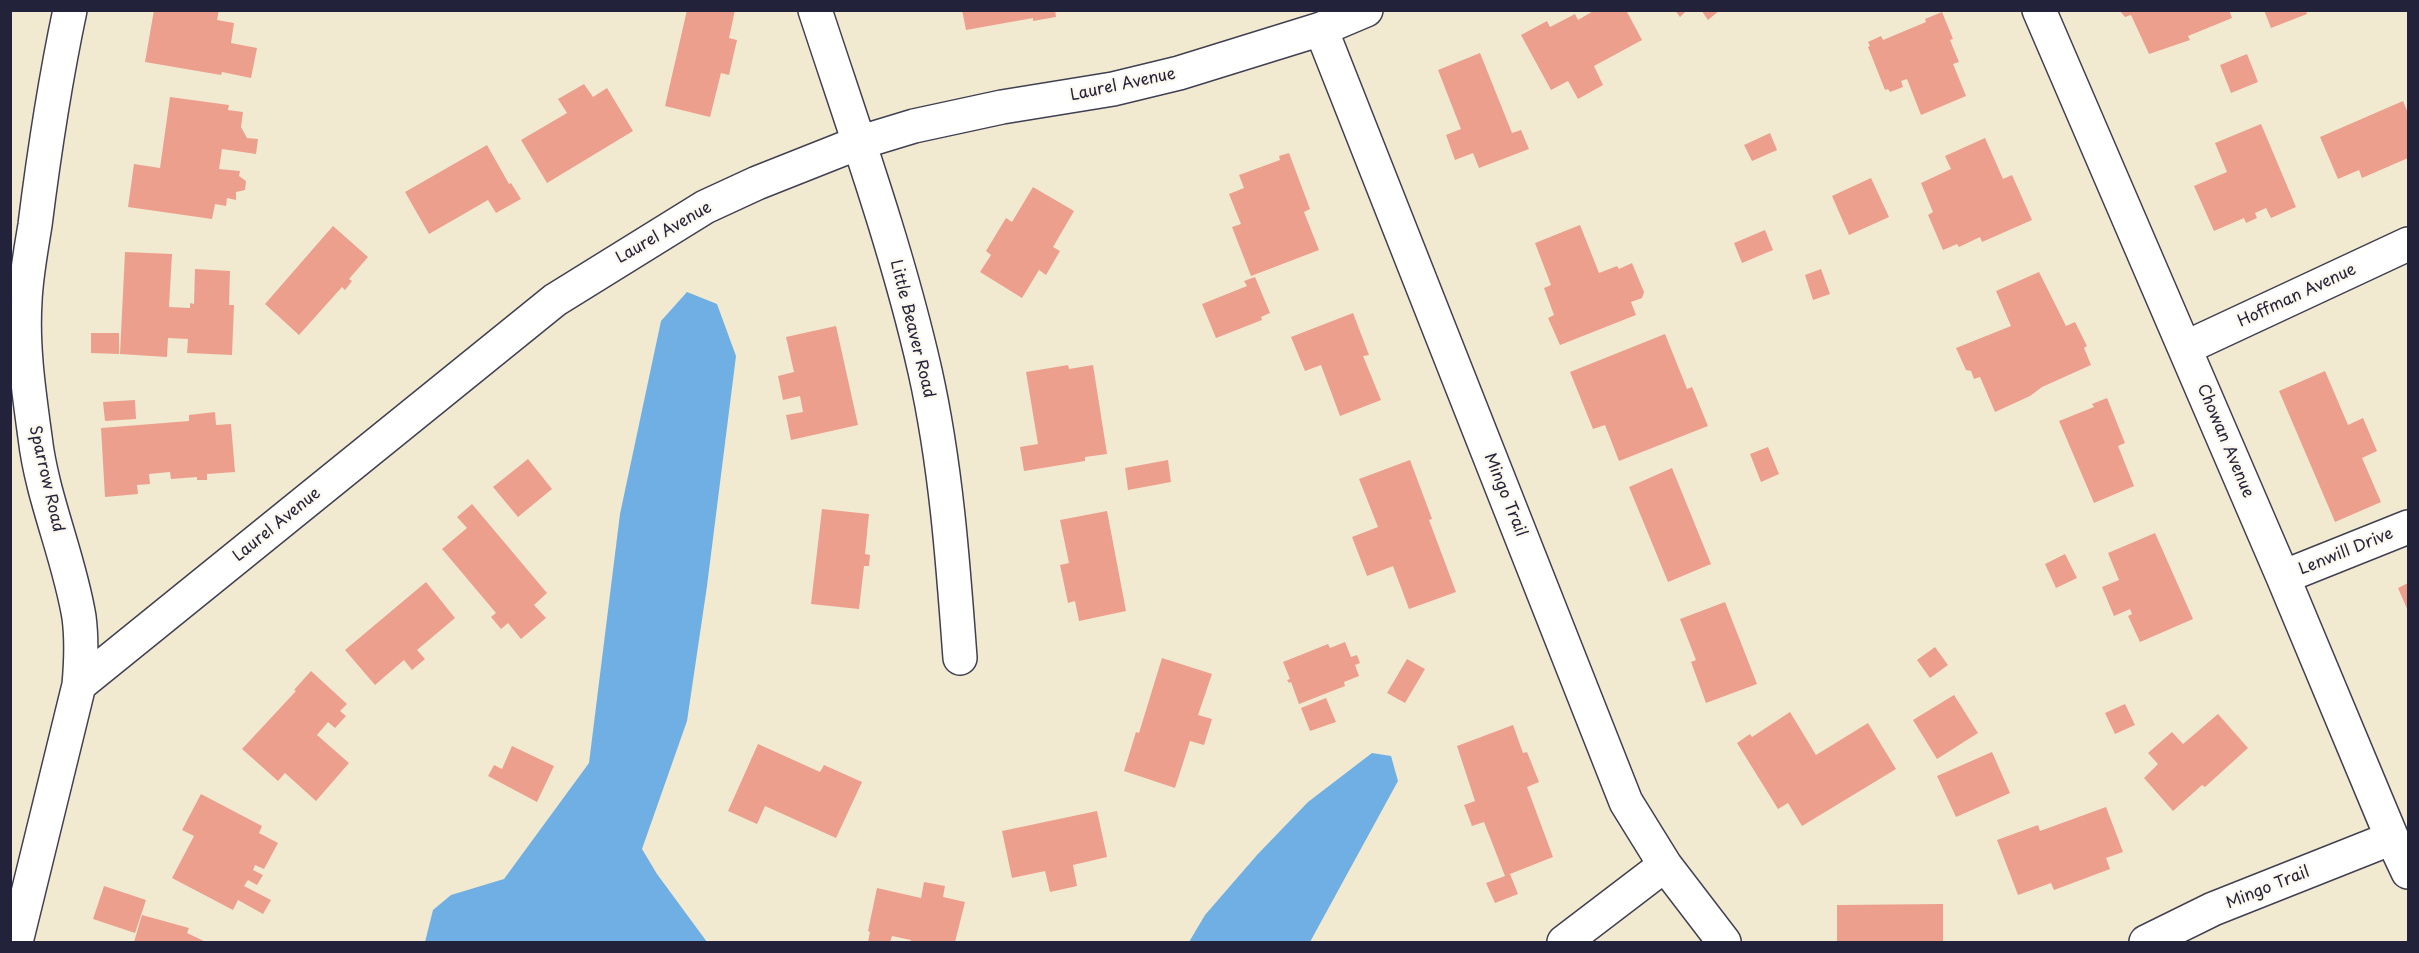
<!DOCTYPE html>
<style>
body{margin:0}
#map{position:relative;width:2419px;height:953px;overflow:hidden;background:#f1ead1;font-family:"Playpen Sans",sans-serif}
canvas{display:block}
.frame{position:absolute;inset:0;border:12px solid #22223b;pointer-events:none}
</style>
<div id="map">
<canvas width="2419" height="953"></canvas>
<div class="frame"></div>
</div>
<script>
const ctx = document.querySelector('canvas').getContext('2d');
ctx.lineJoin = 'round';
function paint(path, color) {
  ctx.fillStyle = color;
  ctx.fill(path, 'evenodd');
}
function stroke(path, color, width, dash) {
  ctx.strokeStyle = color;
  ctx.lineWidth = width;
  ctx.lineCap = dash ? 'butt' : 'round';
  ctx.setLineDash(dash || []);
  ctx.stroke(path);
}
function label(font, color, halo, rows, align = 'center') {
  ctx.font = font + ' "Playpen Sans",sans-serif';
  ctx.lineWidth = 4.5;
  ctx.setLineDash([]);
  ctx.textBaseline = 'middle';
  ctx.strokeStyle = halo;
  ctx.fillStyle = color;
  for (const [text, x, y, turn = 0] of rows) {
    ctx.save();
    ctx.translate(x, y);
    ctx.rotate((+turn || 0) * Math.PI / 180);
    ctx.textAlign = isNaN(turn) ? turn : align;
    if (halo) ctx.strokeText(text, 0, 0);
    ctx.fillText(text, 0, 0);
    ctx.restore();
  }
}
paint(new Path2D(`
 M687 292 717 304 736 356 707 586 687 721 642 849 657 874 707 942H425L433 910 451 895 504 879 589 763 620 514 661 321Z
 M1372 753 1391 756 1398 781 1310 942H1189L1205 915 1257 855 1308 802Z`), '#70afe3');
paint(new Path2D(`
 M154 10H219L217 20 234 23 231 43 257 48 251 78 222 72 221 75 145 62Z
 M687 10H735L729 38 737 40 729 75 721 73 710 117 665 106Z
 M962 10H1055L1056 17 1033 21V18L966 30Z
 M1595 10H1626L1642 40 1594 66 1603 85 1578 99 1568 81 1551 90 1521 35 1547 21 1550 27 1575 14 1578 20Z
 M1675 10H1687L1680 17Z
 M1701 10H1720L1708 20Z
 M2119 10H2229L2232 18 2188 36 2190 40 2149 54 2131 15 2125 17Z
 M2264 10H2306L2307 14 2271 28Z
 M1942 12 1953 39 1950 40 1959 62 1953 64 1966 96 1921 115 1907 79 1901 81 1903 87 1890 92 1888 89 1885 90 1868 47 1870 46 1868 42 1881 36 1883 40 1926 22 1925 19Z
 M1480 53 1512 133 1521 130 1529 149 1479 168 1473 153 1455 160 1446 135 1461 129 1438 70Z
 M2247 54 2258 82 2231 93 2220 65Z
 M584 84 593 97 607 88 633 131 547 183 521 140 567 113 558 99Z
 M170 97 229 105 228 110 243 112 241 127 247 138 258 139 256 154 222 149 219 169 240 171 239 176 246 181 245 190 236 192V200L227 198 226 206 215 204 212 219 128 207 134 164 160 168Z
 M2403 101 2408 113V158L2362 178 2359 170 2338 179 2320 137Z
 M2261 124 2296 207 2271 218 2266 208 2255 213 2257 218 2246 223 2244 218 2214 231 2194 186 2227 172 2215 143Z
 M1770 133 1777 150 1752 161 1744 145Z
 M1985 138 2003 179 2012 175 2032 220 1982 242 1980 237 1959 247 1957 244 1943 250 1928 215 1933 212 1921 183 1951 169 1945 156Z
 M487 145 509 184 511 183 521 199 496 213 488 200 429 234 405 192Z
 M1289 153 1310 209 1304 212 1319 250 1251 276 1232 227 1241 224 1229 194 1244 188 1239 175 1280 160 1279 156Z
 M1871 178 1889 217 1849 235 1832 196Z
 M1033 187 1074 211 1053 247 1060 251 1046 275 1039 270 1022 298 980 272 991 255 986 251 1006 218 1012 222Z
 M1580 225 1599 273 1617 266 1619 269 1632 263 1644 292 1642 298 1631 302 1636 315 1560 345 1548 318 1554 315 1544 288 1551 285 1535 243Z
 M333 226 368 257 349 279 352 281 345 290 342 287 299 335 265 304Z
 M1765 230 1773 250 1742 263 1734 243Z
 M125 252 172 254 169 307 190 308V303L194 304 195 269 230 271 229 305H234L232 355 187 353 188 339 168 338 167 357 120 354Z
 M1821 269 1830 294 1813 300 1805 275Z
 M2039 272 2066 326 2075 322 2087 346 2084 348 2091 365 2042 387 2030 396 1995 412 1980 377 1974 379 1971 371 1966 370 1956 348 2011 326 1996 291Z
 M1255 277 1270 313 1261 317 1262 320 1216 338 1202 304 1247 286 1244 281Z
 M1353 313 1369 355 1363 356 1381 400 1340 416 1321 365 1305 371 1291 337Z
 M836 326 858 425 791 440 786 415 803 412 800 396 783 400 778 376 794 372 786 337Z
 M91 333H119V354L91 353Z
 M1665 334 1687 389 1692 387 1708 426 1619 461 1605 425 1593 429 1570 372Z
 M1068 365 1069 369 1093 365 1107 454 1085 457V461L1024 471 1020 447 1038 444 1026 372Z
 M2325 371 2348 425 2363 418 2377 451 2362 458 2381 502 2335 522 2279 391Z
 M2107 398 2125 443 2118 446 2134 486 2094 503 2059 421 2094 407 2092 404Z
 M135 400 136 419 105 421 103 402Z
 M215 412 216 425 231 424 235 472 207 474V480H197V477L171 479 170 472 149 474 150 484 137 485 138 494 105 497 101 428 189 421V415Z
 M1768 447 1779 474 1761 482 1750 454Z
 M528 459 552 489 518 517 493 487Z
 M1168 460 1171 482 1128 490 1125 468Z
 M1410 460 1432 519 1429 520 1456 592 1409 609 1393 566 1367 576 1352 537 1378 527 1359 479Z
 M1672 468 1711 564 1668 582 1629 487Z
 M472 504 547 593 534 605 546 618 521 639 508 623 501 629 491 617 496 613 442 549 467 528 457 517Z
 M822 509 869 514 865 554 870 555 869 566H864L859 609 811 604Z
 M1107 511 1126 611 1079 621 1075 601 1068 603 1060 565 1069 563 1060 520Z
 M2155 533 2193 619 2140 642 2128 616 2132 614 2130 609 2114 616 2102 587 2119 580 2108 553Z
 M2065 554 2077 578 2056 588 2045 564Z
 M426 582 455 618 417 650 425 659 412 670 404 660 375 685 345 650Z
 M2408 583V611L2398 588Z
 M1725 602 1757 684 1706 703 1691 662 1696 660 1680 619Z
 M1345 642 1351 657 1357 655 1360 663 1355 665 1359 676 1344 682 1345 686 1299 704 1291 682 1289 683 1287 680 1290 679 1283 662 1328 644 1330 648Z
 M1935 647 1948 665 1930 678 1917 660Z
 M1162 658 1212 674 1198 715 1212 719 1204 745 1190 741 1175 788 1124 771 1136 732 1139 733Z
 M1407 659 1425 669 1405 703 1387 693Z
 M311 671 347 704 340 711 346 716 335 728 328 722 317 735 349 763 316 801 285 773 278 781 242 749 296 691 294 690Z
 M1954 695 1978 733 1937 759 1913 720Z
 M1326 698 1336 722 1310 731 1301 708Z
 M2125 704 2135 725 2115 734 2105 713Z
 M1790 712 1816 755 1868 723 1896 769 1802 826 1788 803 1778 809 1737 743 1750 734 1752 737Z
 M2218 714 2248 748 2205 787 2202 785 2173 811 2144 778 2158 764 2148 753 2172 732 2183 744Z
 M1513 725 1523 753 1527 752 1539 782 1527 787 1553 857 1510 874 1518 894 1495 903 1486 883 1505 876 1484 822 1472 826 1464 805 1475 801 1457 746Z
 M758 744 820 772 824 765 862 782 836 838 765 806 757 824 728 811Z
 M512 746 554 766 537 802 488 776 494 765 502 769Z
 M1992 752 2010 793 1956 817 1937 776Z
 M201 794 262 826 259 833 278 843 264 869 255 865 253 870 263 875 257 885 248 880 244 886 271 900 263 914 238 900 233 910 172 878 194 836 182 830Z
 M2106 807 2123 852 2106 858 2110 869 2054 890 2051 883 2018 895 1997 840 2038 825 2040 831Z
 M1097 811 1107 857 1073 865 1077 886 1050 892 1045 871 1012 878 1002 831Z
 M924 882 945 886 943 897 965 902 955 942H910L911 940 892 936 890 942H868L870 932 868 931 877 888 921 898Z
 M104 886 146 900 135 933 93 919Z
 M1943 904V942H1837V905Z
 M142 915 189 928 187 933 206 942H134Z`), '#ed9f8d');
const minor = new Path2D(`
 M815 10C854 129 897 248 925 371 946 465 953 562 960 658
 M2039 10 2283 577 2392 838 2408 872
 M1321 29 1626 802 1665 865 1724 942
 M2185 348 2408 244
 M2283 577 2408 527
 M79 685 555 300 705 207 757 183 858 143 914 126 1002 107 1113 89 1179 73 1321 29 1366 10
 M16 942 79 685C81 663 82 640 79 617 69 556 42 498 35 437 29 393 22 346 25 301 26 276 31 250 35 225 44 153 55 81 70 10
 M1564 942 1665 865
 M2146 942 2213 909 2392 838`);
stroke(minor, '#414052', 36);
stroke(minor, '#fff', 33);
label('16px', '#22223b', '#fbf7ec', [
 ["Laurel Avenue",1123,85,-12],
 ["Laurel Avenue",664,233,-30],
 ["Hoffman Avenue",2297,296,-25],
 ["Little Beaver Road",912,329,76],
 ["Chowan Avenue",2225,441,67],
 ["Sparrow Road",46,479,77],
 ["Mingo Trail",1505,495,68],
 ["Laurel Avenue",277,525,-39],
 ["Lenwill Drive",2346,552,-22],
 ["Mingo Trail",2268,888,-22]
]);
</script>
